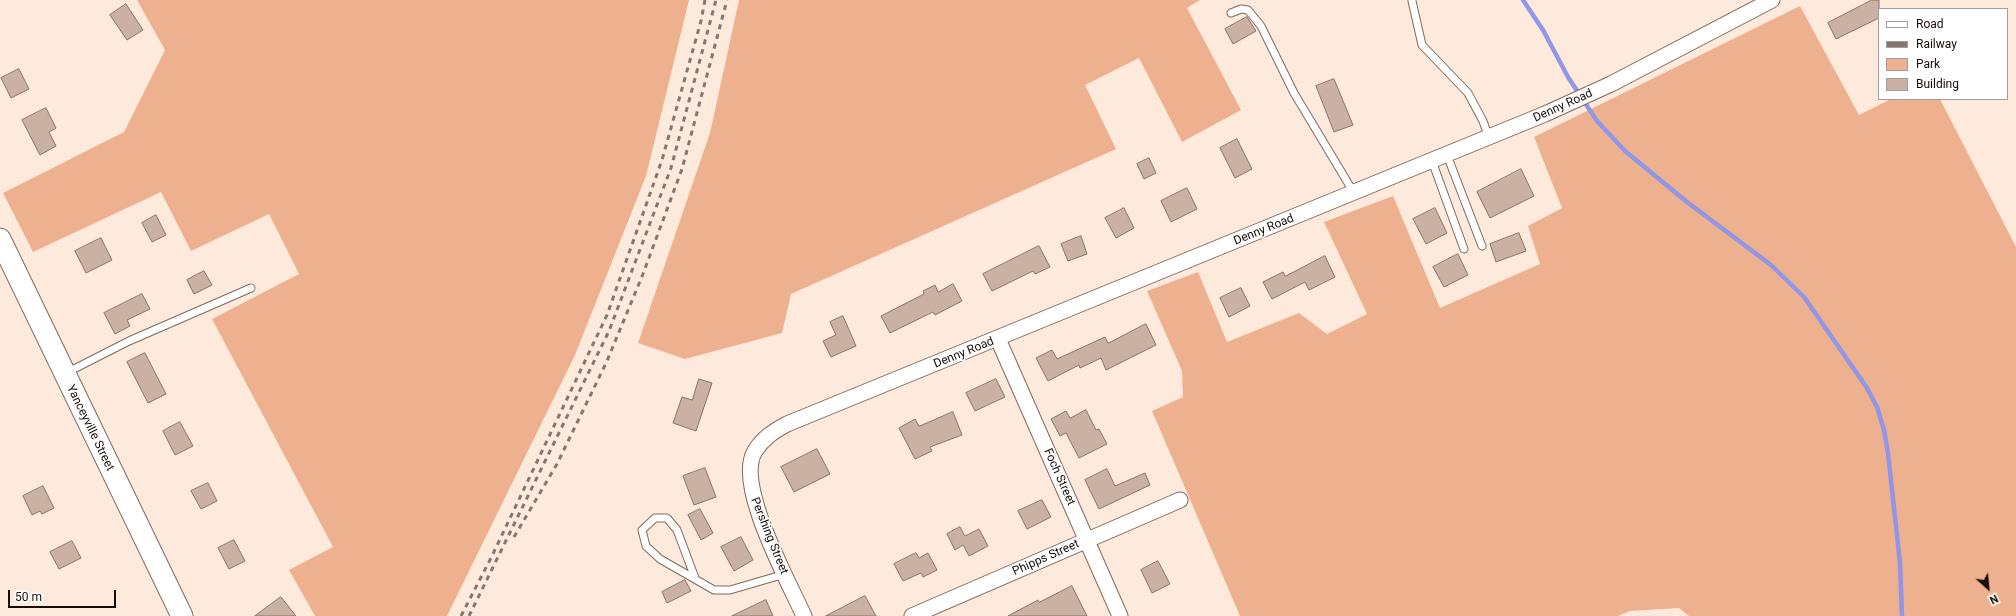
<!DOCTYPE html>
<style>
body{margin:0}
#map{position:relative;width:2016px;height:616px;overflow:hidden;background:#fee9dd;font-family:Roboto,sans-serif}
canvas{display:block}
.legend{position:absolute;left:1878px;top:8px;width:130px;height:92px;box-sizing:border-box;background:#fff;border:1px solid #a29e9d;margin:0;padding:5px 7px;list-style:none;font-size:12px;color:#160d09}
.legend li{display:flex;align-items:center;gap:8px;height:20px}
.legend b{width:20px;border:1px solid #a29e9d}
.north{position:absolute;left:1968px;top:568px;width:40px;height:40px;-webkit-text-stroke:3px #fff;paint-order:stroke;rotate:153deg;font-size:11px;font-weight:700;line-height:16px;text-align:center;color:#160d09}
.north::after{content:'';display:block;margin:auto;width:14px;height:18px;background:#160d09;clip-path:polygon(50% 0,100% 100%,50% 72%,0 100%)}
.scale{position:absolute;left:8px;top:590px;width:108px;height:18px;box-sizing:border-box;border:2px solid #160d09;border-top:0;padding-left:5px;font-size:12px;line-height:14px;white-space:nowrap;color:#160d09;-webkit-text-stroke:3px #fff;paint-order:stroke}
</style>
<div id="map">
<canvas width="2016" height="616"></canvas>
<ul class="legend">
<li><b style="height:5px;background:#fff"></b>Road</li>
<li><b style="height:5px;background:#85766f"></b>Railway</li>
<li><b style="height:11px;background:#eeb18f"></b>Park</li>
<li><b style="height:11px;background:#cab1a3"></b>Building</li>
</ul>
<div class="north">N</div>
<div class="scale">50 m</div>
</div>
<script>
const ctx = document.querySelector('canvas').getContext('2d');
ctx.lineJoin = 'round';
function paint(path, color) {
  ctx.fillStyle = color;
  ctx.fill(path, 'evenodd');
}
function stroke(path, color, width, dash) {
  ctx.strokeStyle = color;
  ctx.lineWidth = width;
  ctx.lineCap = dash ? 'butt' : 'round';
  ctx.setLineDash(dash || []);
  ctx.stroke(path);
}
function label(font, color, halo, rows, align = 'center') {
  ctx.font = font + ' Roboto,sans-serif';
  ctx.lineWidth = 3.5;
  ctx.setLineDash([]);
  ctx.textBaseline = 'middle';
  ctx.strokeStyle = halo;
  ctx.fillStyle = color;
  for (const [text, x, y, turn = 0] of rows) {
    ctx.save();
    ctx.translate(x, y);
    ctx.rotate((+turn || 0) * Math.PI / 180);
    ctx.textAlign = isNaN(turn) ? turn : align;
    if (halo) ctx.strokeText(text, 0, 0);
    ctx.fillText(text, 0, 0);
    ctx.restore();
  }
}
paint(new Path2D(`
 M137 0H689L646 176 575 355 447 616H315L289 570 333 547 212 319 299 274 269 214 191 251 161 192 33 252 3 193 124 132 165 50Z
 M739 0H1200L1187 8 1241 110 1182 142 1139 58 1085 85 1116 149 791 294 782 333 685 359 638 343 710 133Z
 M1800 6 1859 115 1891 99H1940L2016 247V616H1689L1679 608 1630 611 1618 616H1240L1152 411 1183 397 1182 371 1147 291 1198 272 1227 342 1299 313 1327 334 1367 314 1324 222 1393 196 1440 308 1540 264 1528 226 1562 208 1534 137Z`), '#eeb18f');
stroke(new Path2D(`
 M1523 0 1543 30 1568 77 1597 121 1625 151 1687 202 1771 265 1804 297 1867 388 1877 407 1884 430 1888 453 1900 563 1902 616`), '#9196e6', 4.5);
const building = new Path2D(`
 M1872 0H1879V18L1836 39 1828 23Z
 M126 4 143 30 127 40 110 15Z
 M1247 17 1256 31 1233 44 1225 29Z
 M19 69 29 89 11 98 1 78Z
 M1334 79 1353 125 1334 132 1316 86Z
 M46 108 56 128 49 132 56 146 40 155 22 120Z
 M1237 139 1252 169 1235 178 1220 148Z
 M1149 158 1156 173 1144 179 1137 164Z
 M1521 169 1534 196 1490 218 1477 192Z
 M1187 188 1197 209 1171 222 1161 201Z
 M1124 208 1134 228 1116 238 1105 218Z
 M1435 208 1447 233 1426 244 1413 219Z
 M156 215 166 235 152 242 142 223Z
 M1519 233 1526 251 1496 262 1490 244Z
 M1081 236 1087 254 1068 261 1061 244Z
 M101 238 112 260 86 273 75 251Z
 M1039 246 1050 267 1035 274 1033 271 992 291 983 274Z
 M1458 254 1468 275 1444 287 1433 267Z
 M1325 256 1335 277 1309 290 1305 282 1272 299 1263 282 1283 272 1285 276Z
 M204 271 212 285 194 294 187 280Z
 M953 284 962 301 935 315 933 312 890 333 881 316 924 294 923 291 935 285 938 292Z
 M1241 288 1250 306 1229 317 1220 298Z
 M142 294 150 309 127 320 130 326 115 334 104 313Z
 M843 316 856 346 831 357 823 341 836 335 830 322Z
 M1146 324 1156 345 1106 370 1101 358 1080 368 1079 365 1048 381 1036 358 1052 350 1057 359 1105 337 1108 343Z
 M145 353 166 394 148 403 127 362Z
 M699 379 712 383 696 431 673 423 682 397 692 400Z
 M996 379 1005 397 975 411 966 393Z
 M1086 410 1096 430 1099 429 1107 444 1079 458 1066 433 1060 436 1051 419 1066 411 1070 418Z
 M953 412 962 435 930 447 932 451 915 459 899 428 915 419 919 426Z
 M180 422 193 446 175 455 163 431Z
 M817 449 830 474 794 492 781 467Z
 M705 468 716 497 694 505 683 476Z
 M1107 469 1115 486 1145 473 1150 485 1099 509 1085 480Z
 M208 483 217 501 201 509 191 491Z
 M43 486 54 508 42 514 40 511 32 515 23 496Z
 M1042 500 1051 517 1027 529 1018 511Z
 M700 509 713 533 701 540 688 515Z
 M960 527 965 536 979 529 988 546 969 556 963 545 955 550 947 534Z
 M741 537 753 560 734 571 721 547Z
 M234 540 245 561 229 569 218 548Z
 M72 541 81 558 59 569 50 552Z
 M916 553 919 558 928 553 937 570 923 577 921 573 903 581 894 564Z
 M1158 561 1170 584 1152 593 1141 570Z
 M685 580 691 591 667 603 662 592Z
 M1072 586 1087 616H1008L1038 600 1039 602Z
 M865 596 876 616H826Z
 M281 597 296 616H255Z
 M766 600 773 616H732Z`);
paint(building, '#cab1a3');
stroke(building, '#8b7367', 1);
const lane = new Path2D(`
 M1412 1 1422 45 1468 93 1483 121 1489 138
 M1231 13 1241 9 1248 10 1261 26 1294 93 1354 193
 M1447 155 1482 246
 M1432 161 1464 249
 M66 373 129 341 251 288
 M695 578 677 530 667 518H655L642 530 646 546 660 559 714 590H730L785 574`);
const street = new Path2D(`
 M998 339 1120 616
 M804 616C789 582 734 484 755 451 763 438 774 431 787 424L1545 114 1611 84 1772 0
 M912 616 1180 500`);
const secondary = new Path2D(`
 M0 239 182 616`);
stroke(lane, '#80695c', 9);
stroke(street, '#80695c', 17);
stroke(secondary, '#80695c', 23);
stroke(lane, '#fff', 7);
stroke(street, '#fff', 15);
stroke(secondary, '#fff', 21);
stroke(new Path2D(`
 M514 537 557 464 607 361 643 274 682 169 727 0
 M461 616 491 558 607 315 662 160 701 21 705 0
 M469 616 609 331 671 168 716 0`), '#85766f', 3, [5, 5]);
label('12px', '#160d09', '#fff', [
 ["Denny Road",1563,106,-24],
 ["Denny Road",1264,230,-22],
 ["Denny Road",964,353,-22],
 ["Yanceyville Street",90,428,64],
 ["Foch Street",1059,477,66],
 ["Pershing Street",769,536,68],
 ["Phipps Street",1046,558,-24]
]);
</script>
